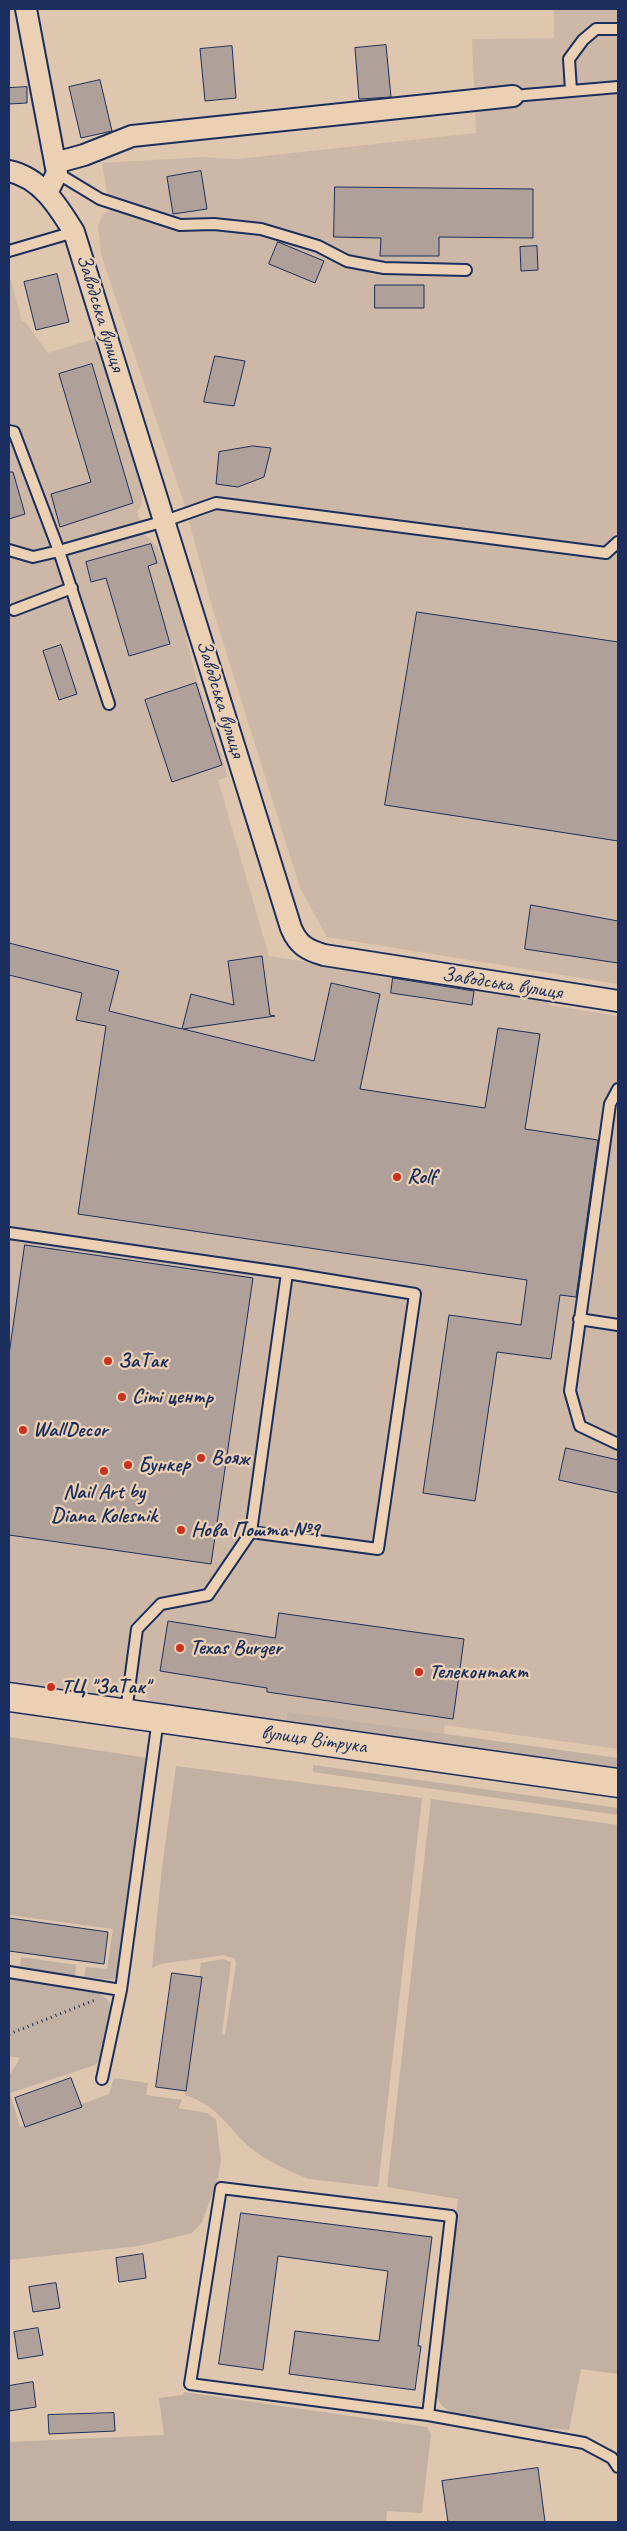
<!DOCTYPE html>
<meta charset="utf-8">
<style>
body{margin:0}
#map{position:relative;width:627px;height:2531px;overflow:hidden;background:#dfc6ae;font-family:Caveat,sans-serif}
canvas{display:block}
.frame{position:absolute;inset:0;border:10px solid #1b2f5e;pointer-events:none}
</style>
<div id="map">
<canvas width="627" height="2531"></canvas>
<div class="frame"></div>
</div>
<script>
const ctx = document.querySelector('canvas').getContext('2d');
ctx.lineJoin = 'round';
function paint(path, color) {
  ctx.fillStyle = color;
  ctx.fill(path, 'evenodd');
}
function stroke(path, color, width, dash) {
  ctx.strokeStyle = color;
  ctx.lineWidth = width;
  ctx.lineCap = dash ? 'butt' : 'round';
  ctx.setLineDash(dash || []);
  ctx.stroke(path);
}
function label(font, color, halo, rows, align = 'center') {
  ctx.font = font + ' Caveat,sans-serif';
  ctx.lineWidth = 4.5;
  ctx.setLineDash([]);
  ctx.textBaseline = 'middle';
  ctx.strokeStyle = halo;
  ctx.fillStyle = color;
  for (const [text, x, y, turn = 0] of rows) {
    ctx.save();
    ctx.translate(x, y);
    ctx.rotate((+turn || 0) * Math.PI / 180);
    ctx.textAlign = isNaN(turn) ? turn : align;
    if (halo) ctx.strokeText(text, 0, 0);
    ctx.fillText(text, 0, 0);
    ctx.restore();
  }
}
paint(new Path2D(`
 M554 9H618V984L327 937 300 888 213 610 183 500 101 254 98 226 103 215 110 210 102 163 203 157 237 159 476 133 472 39 554 38Z
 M9 274 22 321 26 323 48 353 96 338 140 484 142 497 141 506 137 512 145 535 157 546 168 571 188 636 186 637 194 670 228 777 218 780 269 956 549 999V1005L618 1016V1749L445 1725 442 1746 157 1705 146 1697 141 1685 120 1682 111 1693 101 1697 9 1684Z`), '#cdb8a7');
paint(new Path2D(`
 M288 1712 618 1758V1771L286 1723Z
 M9 1737 148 1758 118 1970 114 1980 84 1977 86 1967 107 1969 113 1929 9 1915Z
 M313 1765 618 1808V1815L313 1772Z
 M176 1766 422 1798 378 2187 309 2179C290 2172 259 2157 245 2143 223 2121 217 2106 185 2095L201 1963 223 1959 231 1962 222 2034 225 2035 236 1964 235 1959 224 1955 160 1964 152 1968 162 1868Z
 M431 1799 618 1825V2374L581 2369 569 2430C531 2426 485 2428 450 2411 441 2408 437 2398 434 2390L444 2296 458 2199 387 2187Z
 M21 1957 76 1965 75 1976 20 1968Z
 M9 1979 95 1992C104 1995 110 2000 113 2010L101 2060 95 2065 10 2093 20 2127 109 2094 114 2078 148 2083 146 2095 182 2100 178 2108 207 2113 216 2119 221 2161 217 2181 202 2222 192 2233 139 2246 9 2260V2077L20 2058 9 2056Z
 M184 2392 427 2427 431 2434 422 2513 387 2511 386 2522H9V2442L164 2435 159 2398 183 2395Z`), '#c2b0a2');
const building = new Path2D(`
 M386 45 391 97 359 99 355 48Z
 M232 46 236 98 205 101 200 49Z
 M100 80 112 131 81 138 69 87Z
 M27 87V103L9 104V88Z
 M201 171 207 209 173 214 167 177Z
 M335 187 533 189V238L439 237V256H380L381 238 334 237Z
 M278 242 324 261 315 283 269 264Z
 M537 246 538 270 521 271 520 247Z
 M57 274 69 322 36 330 24 282Z
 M375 285H424V308H375Z
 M215 356 245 361 234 406 204 402Z
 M92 364 133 503 60 527 51 494 91 482 59 374Z
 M253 446 271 448 264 477 238 487 216 484 219 452Z
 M9 472H13L25 514 9 519Z
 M151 544 157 563 148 566 170 644 129 656 106 578 91 582 86 562Z
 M417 612 618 642V841L385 805Z
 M61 645 77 694 59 700 43 651Z
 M196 683 222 765 172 782 145 700Z
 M531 905 618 921V963L525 949Z
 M9 943 119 971 109 1011 182 1029 191 994 234 1005 228 961 262 956 270 1015 275 1016 183 1029 314 1061 331 983 380 994 360 1089 485 1108 498 1028 540 1034 525 1129 598 1140 576 1297 560 1295 551 1359 497 1352 475 1501 423 1493 449 1315 521 1325 527 1280 78 1214 106 1026 76 1020 82 993 9 975Z
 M393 978 474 991 472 1005 391 993Z
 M25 1245 253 1278 211 1564 9 1535V1355Z
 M566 1448 618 1460V1493L559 1480Z
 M279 1613 464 1639 453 1719 267 1692V1688L160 1671 168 1621 275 1638Z
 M9 1918 108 1932 104 1964 9 1951Z
 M172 1973 202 1977 186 2091 156 2087Z
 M71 2078 82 2107 25 2127 15 2098Z
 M241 2213 432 2237 418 2346H421L415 2390 289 2374 295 2331 379 2341 388 2271 278 2256 263 2370 219 2364Z
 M143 2254 146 2278 119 2282 116 2258Z
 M56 2283 60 2308 33 2312 29 2287Z
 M38 2328 43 2355 18 2359 14 2332Z
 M33 2382 36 2407 9 2411V2386Z
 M114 2413 115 2431 49 2434 48 2415Z
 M538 2468 545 2522H448L442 2481Z`);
paint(building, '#afa19a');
stroke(building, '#1b2f5e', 1);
const lane = new Path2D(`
 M571 90 569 59 583 40 596 29H618
 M513 96 618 87
 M57 173 100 199 180 225 214 224 261 229 318 246 347 261 384 268 466 270
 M9 251 74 232
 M9 431 14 432 59 551 165 521 216 503 606 553 618 542
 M9 550 33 557 59 551 109 704
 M14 610 72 588
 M618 1089 610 1104 570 1391 580 1426 618 1444
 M9 1233 287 1273
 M579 1319 618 1325
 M126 1712 137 1629 161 1604 208 1595 251 1532 287 1273 415 1294 378 1549 251 1532
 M9 1972 121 1990
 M102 2079 121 1990 158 1719
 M428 2415 451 2216 221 2188 190 2384 428 2415 584 2443 612 2458 618 2467`);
const street = new Path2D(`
 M26 9 57 173 47 193
 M55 163 84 155 132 136 513 96
 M9 171C41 178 58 206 74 232L291 928C298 945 307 950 324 955L618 1001`);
const secondary = new Path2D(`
 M9 1697 618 1783`);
stroke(lane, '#1b2f5e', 14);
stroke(street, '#1b2f5e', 24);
stroke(secondary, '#1b2f5e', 31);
stroke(new Path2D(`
 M9 2034 95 2000`), '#1b2f5e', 3, [1, 4]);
stroke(lane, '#ecd0b3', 10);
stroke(street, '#ecd0b3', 20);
stroke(secondary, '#ecd0b3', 28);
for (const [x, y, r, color] of [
 [397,1177,5,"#c8321e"],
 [108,1361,5,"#c8321e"],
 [122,1397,5,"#c8321e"],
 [23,1430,5,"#c8321e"],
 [201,1458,5,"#c8321e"],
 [128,1465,5,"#c8321e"],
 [104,1471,5,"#c8321e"],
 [181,1530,5,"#c8321e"],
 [180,1648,5,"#c8321e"],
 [419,1672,5,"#c8321e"],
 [51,1687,5,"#c8321e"]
]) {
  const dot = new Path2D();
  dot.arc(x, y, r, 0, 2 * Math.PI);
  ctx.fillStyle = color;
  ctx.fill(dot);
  stroke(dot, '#ecd0b3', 2);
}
label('21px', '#1b2f5e', '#ecd0b3', [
 ["Заводська вулиця",100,313,73],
 ["Заводська вулиця",220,699,73],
 ["Заводська вулиця",502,984,9],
 ["вулиця Вітрука",314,1740,8]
]);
label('bold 21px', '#1b2f5e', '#ecd0b3', [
 ["Rolf",407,1177],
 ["ЗаТак",118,1361],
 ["Сіті центр",132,1397],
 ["WallDecor",33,1430],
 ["Вояж",211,1458],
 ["Бункер",138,1465],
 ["Nail Art by",104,1492,"center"],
 ["Diana Kolesnik",104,1516,"center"],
 ["Нова Пошта №9",191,1530],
 ["Texas Burger",190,1648],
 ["Телеконтакт",429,1672],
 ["ТЦ \"ЗаТак\"",61,1687]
], 'left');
</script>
